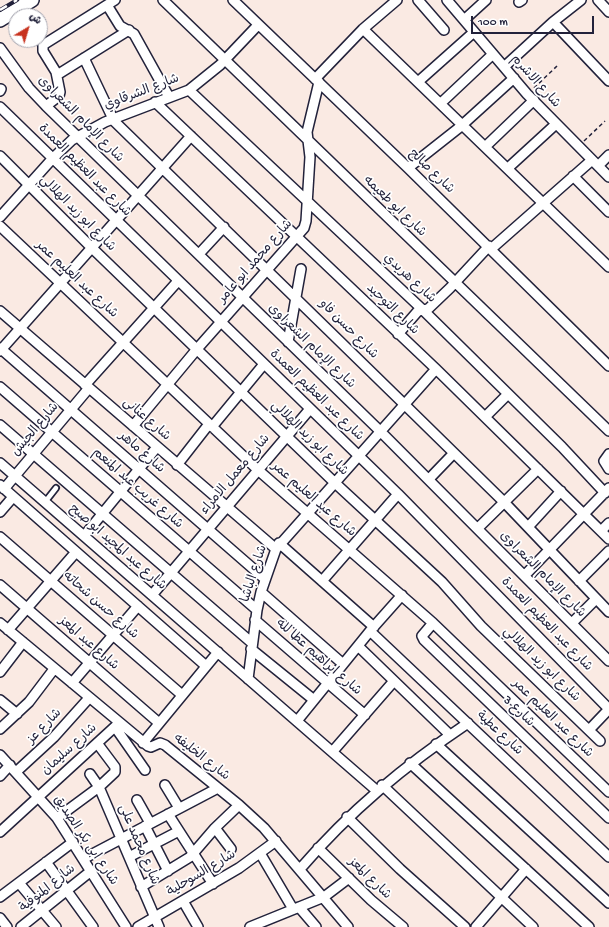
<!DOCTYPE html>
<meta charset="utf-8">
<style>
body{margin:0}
#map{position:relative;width:609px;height:927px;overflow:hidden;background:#faeae3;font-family:"Gochi Hand","Playpen Sans Arabic",sans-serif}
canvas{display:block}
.north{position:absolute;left:8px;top:8px;width:40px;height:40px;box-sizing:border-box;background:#fff;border:1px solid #a7a7b1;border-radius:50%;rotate:38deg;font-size:11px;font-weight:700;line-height:16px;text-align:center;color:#22223b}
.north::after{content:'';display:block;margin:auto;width:14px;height:18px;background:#c8321e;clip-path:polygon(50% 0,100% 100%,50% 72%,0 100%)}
.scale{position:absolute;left:471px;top:16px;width:123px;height:18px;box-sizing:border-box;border:2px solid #22223b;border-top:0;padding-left:5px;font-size:12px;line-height:14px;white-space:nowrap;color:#22223b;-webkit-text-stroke:3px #fff;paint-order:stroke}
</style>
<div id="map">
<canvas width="609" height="927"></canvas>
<div class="north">ش</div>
<div class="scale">100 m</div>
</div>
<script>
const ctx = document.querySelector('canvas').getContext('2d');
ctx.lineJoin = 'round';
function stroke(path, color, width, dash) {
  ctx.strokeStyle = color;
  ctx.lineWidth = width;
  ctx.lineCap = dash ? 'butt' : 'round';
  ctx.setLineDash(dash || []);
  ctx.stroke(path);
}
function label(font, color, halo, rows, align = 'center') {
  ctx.font = font + ' "Gochi Hand","Playpen Sans Arabic",sans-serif';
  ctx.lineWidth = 3.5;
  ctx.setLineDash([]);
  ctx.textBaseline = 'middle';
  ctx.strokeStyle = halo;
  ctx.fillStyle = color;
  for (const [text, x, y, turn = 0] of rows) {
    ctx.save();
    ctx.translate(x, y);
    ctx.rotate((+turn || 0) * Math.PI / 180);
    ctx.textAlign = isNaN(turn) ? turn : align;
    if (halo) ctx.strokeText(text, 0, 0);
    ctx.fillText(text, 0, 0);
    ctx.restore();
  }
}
const service = new Path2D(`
 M45 502 56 488`);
const minor = new Path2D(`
 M163 0 609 431
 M233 0 408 168 609 366
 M418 0 444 30
 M447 0 527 94 609 177
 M598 0 609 12
 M519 2 522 0
 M107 5 120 26 134 34 169 97
 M464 20 486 0
 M553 22 609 81
 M363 29 609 267
 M0 48 29 88 46 106 380 431 609 661
 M84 58 114 121 404 404 504 502 609 612
 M504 67 553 22 581 0
 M57 75 129 30
 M315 79 363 29 397 0
 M419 81 474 32
 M189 90 423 310 562 447 605 493
 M0 91 1 89
 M155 102 436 369 609 539
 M441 103 493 54
 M46 106 59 96 60 92 56 72 43 51V45L115 0
 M0 107 398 494 609 709
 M486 146 534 100
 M0 156 91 247 334 482 442 582 481 626 600 741
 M598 166 609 155
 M408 168 460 127 514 78
 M508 168 556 124
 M573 176 609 212
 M0 217 53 158 72 140 105 122 189 90 220 65 258 25
 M0 226 258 470 433 623 609 792
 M491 249 592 160
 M199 254 224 227
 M0 311 276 549
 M398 334 418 311 428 309 450 288 489 246
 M288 342 301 269
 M0 348 265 579
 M0 351 191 136
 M85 385 178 281
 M0 387 257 610
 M485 417 508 394
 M0 425 252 643
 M133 426 197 349 304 228 306 221 310 157 307 132 319 82
 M212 427 264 364
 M609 454 604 461 609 469
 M0 463 376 790
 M177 465 209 424
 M429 479 454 453
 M0 485 206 666
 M4 489 89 388
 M0 512 13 497
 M528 527 561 491
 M478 528 538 469
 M601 531 609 523
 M84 536 157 447
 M0 537 182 695
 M279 543 374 627
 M525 575 609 488
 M322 581 398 494
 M579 581 609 551
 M0 585 159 723
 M261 592 343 664
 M152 595 310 409
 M255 620 365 715
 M0 623 148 746 151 747 160 743 165 745 239 805 264 828 348 927
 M433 623 422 636 424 640 609 818
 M572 623 596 599
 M8 630 76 552
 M370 631 609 857
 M358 646 450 735
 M251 649 314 700
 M0 672 23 642
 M248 679 257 610 261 592 276 549 436 369
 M72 683 138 606
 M0 700 17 714
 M297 721 370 631 402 595
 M115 727 145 770
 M0 729 29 702 54 669
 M589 730 609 709
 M143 743 218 652
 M436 744 609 903
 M333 751 394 681
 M0 755 57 818 126 927
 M410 763 589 927
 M16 772 54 737 89 698
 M90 774 99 787 159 927
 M0 776 10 765
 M165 785 179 808
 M382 785 533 927
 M137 800 150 823
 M168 814 213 884
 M347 817 400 869 465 927
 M57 818 99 787 115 772V767L97 743
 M145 826 168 871
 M215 828 231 849
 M0 832 119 723
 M318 848 371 900 403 927
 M260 853 293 909
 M129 857 179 831
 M83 859 218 788
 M46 862 93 927
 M300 869C350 811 404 766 468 723
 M19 883 56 927
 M141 887 190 857 215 828 239 805
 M0 897 73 842
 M183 901 198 927
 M299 907 316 927
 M0 918 7 927
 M21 927 91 871
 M138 927 239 868 276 841
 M250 927 324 897 349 878
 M476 927 526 869`);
const secondary = new Path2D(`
 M0 20 32 0`);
stroke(service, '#22223b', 8);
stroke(minor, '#22223b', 12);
stroke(secondary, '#22223b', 16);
stroke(new Path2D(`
 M534 88 557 66
 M584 141 605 121`), '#22223b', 1.5, [4, 3]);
stroke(service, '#fff', 4.5);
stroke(minor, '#fff', 9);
stroke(secondary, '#fff', 13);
const rail = new Path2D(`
 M0 10 17 0`);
stroke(rail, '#22223b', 4);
stroke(rail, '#fff', 2.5, [8]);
label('13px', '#22223b', '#fff', [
 ["شارع الاشرم",535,82,48],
 ["شارع الشرقاوي",142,93,-21],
 ["شارع الإمام الشعراوى",80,120,45],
 ["شارع عبد العظيم العمدة",84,171,45],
 ["شارع صالح",431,172,44],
 ["شارع ابو طعيمه",394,207,44],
 ["شارع ابو زيد الهلالي",77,214,45],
 ["شارع محمد ابو عامر",256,262,-49],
 ["شارع هريدي",409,279,43],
 ["شارع عبد العليم عمر",76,280,43],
 ["شارع التوحيد",392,310,44],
 ["شارع حسن فاو",348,330,45],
 ["شارع الإمام الشعراوى",311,347,44],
 ["شارع عبد العظيم العمدة",316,396,44],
 ["شارع عنانى",146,420,41],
 ["شارع الجيش",36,430,-50],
 ["شارع ابو زيد الهلالي",309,439,44],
 ["شارع ماهر",141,453,41],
 ["شارع معمل الامراء",236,475,-50],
 ["شارع غريب عبد المنعم",137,489,41],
 ["شارع عبد العليم عمر",313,500,41],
 ["شارع عبد المجيد ابو صبح",117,548,41],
 ["شارع الباشا",255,574,-72],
 ["شارع الإمام الشعراوى",542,575,45],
 ["شارع حسن شحاته",100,606,41],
 ["شارع عبد العظيم العمدة",546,625,46],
 ["شارع عبد المعز",88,644,41],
 ["شارع ابراهيم عطا لله",318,658,41],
 ["شارع ابو زيد الهلالي",541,665,44],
 ["شارع 3",518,712,44],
 ["شارع عبد العليم عمر",552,719,44],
 ["شارع عز",45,727,-46],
 ["شارع عطية",499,734,43],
 ["شارع سليمان",70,750,-42],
 ["شارع الخليفه",201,758,38],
 ["شارع ابى بكر الصديق",85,841,56],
 ["شارع محمد على",138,845,67],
 ["شارع السوحلية",202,874,-31],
 ["شارع المعز",369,879,44],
 ["شارع المنوفية",48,889,-39]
]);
</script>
